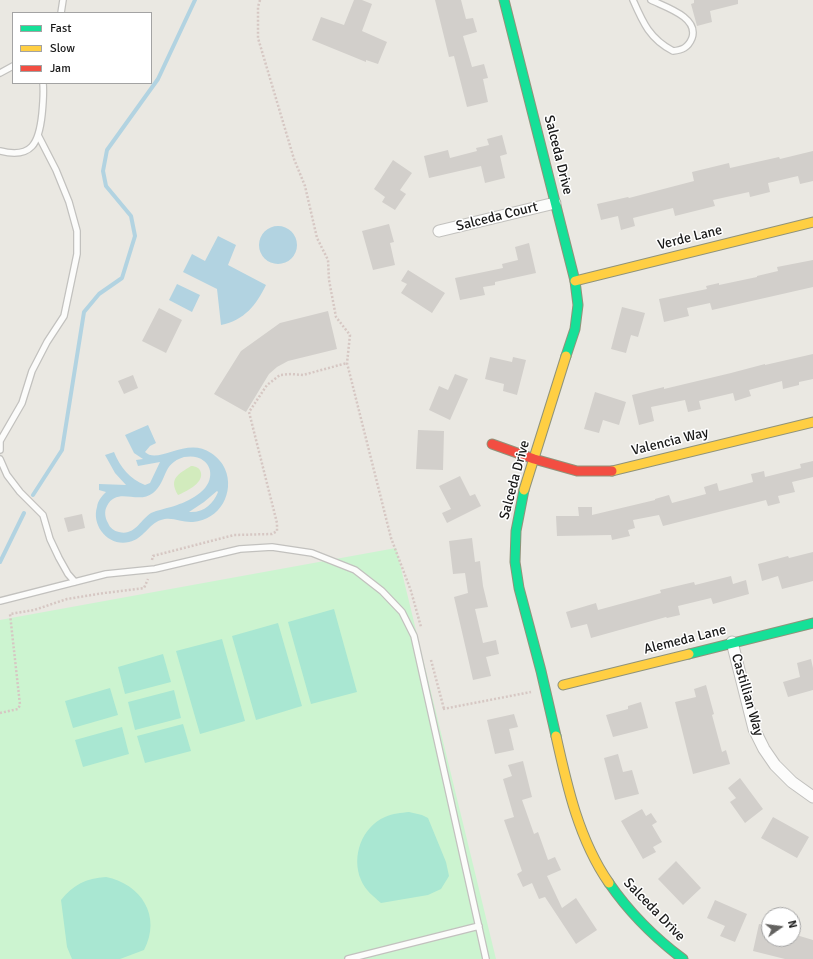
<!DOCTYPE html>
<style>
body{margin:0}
#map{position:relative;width:813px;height:959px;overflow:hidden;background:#eae8e2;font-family:Signika,sans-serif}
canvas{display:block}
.legend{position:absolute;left:12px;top:12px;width:140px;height:72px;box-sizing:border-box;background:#fff;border:1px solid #a3a3a3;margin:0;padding:5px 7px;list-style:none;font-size:12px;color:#1a1a1a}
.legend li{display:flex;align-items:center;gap:8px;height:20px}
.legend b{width:20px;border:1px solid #a3a3a3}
.north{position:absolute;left:761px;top:907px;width:40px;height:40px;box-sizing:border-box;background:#fff;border:1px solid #a3a3a3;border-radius:50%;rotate:76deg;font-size:11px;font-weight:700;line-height:16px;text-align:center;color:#1a1a1a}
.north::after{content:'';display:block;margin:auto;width:14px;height:18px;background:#636260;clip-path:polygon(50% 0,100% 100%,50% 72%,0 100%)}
</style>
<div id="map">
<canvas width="813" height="959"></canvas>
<ul class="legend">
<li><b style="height:5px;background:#16e098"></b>Fast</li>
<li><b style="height:5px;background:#ffcf43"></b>Slow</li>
<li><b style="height:5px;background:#f24e42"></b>Jam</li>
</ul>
<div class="north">N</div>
</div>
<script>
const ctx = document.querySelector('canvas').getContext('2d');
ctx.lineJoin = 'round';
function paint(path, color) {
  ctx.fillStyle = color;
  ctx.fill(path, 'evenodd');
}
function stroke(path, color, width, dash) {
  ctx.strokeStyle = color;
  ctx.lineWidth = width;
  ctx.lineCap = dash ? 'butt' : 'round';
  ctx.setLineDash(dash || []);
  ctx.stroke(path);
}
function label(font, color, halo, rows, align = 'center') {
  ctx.font = font + ' Signika,sans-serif';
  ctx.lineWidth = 3;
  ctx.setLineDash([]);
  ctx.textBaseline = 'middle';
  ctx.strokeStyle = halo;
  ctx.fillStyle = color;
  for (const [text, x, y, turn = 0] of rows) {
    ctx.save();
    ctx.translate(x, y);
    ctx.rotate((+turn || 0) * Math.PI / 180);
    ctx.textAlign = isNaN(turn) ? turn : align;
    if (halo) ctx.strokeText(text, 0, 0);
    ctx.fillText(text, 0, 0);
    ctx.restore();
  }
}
paint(new Path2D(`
 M191 466C196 466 200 468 201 473 203 484 185 492 178 495 168 478 179 474 191 466Z`), '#d2ebbd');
paint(new Path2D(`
 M396 548 496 959H0V620Z`), '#ccf4d0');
paint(new Path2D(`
 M334 609 357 692 311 704 288 622Z
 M278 623 302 706 256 720 232 636Z
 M222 639 245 721 200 734 176 651Z
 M163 654 171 682 125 694 118 667Z
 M110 688 118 715 73 728 65 701Z
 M174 690 181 718 135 730 128 702Z
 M183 724 191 751 145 763 137 736Z
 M122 727 129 754 83 767 75 740Z
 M409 812 422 815 428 818 446 862 449 876 441 889 428 895 381 903C373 896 365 890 361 880 351 856 362 827 385 817 393 813 401 813 409 812Z
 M106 877C141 884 162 916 144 950L120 959H72L67 947 61 900C73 885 86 878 106 877Z`), '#a9e7d2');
paint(new Path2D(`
 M259 245a19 19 0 1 1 38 0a19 19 0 1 1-38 0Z
 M218 236 236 245 228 265 266 285C256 305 245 320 221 325L217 289 183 272 192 254 205 261Z
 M177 284 200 295 192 312 169 300Z
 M148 425 156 443 150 446 145 452C158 465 187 436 211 453 217 457 222 462 225 469 235 492 220 520 193 522 182 523 172 516 161 520 148 524 144 539 129 542 109 547 91 526 97 507 98 500 102 496 106 492L99 490V484L126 485 115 473 105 455 114 452C120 467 130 479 145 485L150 483 160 462 138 466 136 460 143 459 134 453 125 435ZM184 457C191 456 198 456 204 461 209 465 211 471 210 477 208 493 185 503 171 507 164 509 158 510 151 513 140 520 135 536 119 532 114 531 110 528 108 523 105 518 104 511 107 506 117 486 138 505 153 493 168 481 161 464 184 457ZM217 491 218 492C213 504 204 513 189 512L204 502Z`), '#b2d3e1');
stroke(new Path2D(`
 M33 495 62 450 84 312 99 294 122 278 135 236 131 216 106 186 103 171 107 150 158 79 195 0
 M0 562 24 513`), '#b2d3e1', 4);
paint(new Path2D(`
 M354 0H362L372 4 362 31 387 42 378 64 366 60V62L312 40 321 17 344 25Z
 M435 0H461L466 19 473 18 477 32 463 36 472 67 484 64 488 78 483 79 488 102 467 107 454 56 449 57Z
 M694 0H738V4L710 11 712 22 697 26 691 4 694 3Z
 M502 135 507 154 500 156 505 178 485 183 481 166 429 178 424 156 448 150 450 158 477 151 476 148 489 145 487 139Z
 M813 151V181L800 184 798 176 768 183 770 192 750 197 749 192 713 200 715 206 675 216 673 208 633 218 635 226 621 230 618 216 601 220 597 204 628 197 629 198 694 181 692 172 729 163 730 168 779 157 780 159Z
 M393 160 412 173 400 190 406 194 395 210 382 202 385 197 374 189Z
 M389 224 394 242 390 243 395 265 373 270 362 231Z
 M529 243 536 273 495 282V285L483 287 485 295 460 300 455 278 503 268 502 264 518 260 515 247Z
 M813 260V287L712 310 710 303 687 308 689 316 664 322 659 299 707 289 706 286 719 283V285L757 277V276L778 271 777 267Z
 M408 270 445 293 432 313 401 293 407 284 401 281Z
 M622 307 645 313 638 337 631 335 626 353 611 349Z
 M159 308 182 320 166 353 142 341Z
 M328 311 337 349 288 361 277 367 269 374 246 412 214 394 241 351 280 323Z
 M813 354V379L799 382V385L783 389 782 381 749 390 751 396 735 401 733 393 699 401 701 409 688 412 685 400 651 407 654 421 639 425 632 395 664 387V389L731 373 765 364V365Z
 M490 357 512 362 513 357 526 360 517 395 503 391 504 384 485 379Z
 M455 374 468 379 450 420 429 410 439 386 448 390Z
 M133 375 138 388 124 394 118 381Z
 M595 392 626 402 619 425 603 420 599 433 584 429Z
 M418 430 444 431 443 470 416 469Z
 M813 461V477L792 482 795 492 778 496 780 503 768 506 766 500 663 526 659 515 633 520 635 528 628 530 630 536 612 540 611 535 557 536 556 516H579L578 507H592V515L655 500V499L669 495 672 503 706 494 704 487 717 483 719 491 753 482 751 474 764 471 765 477 801 468 800 464Z
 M460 476 470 496 475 494 481 506 447 523 442 513 451 509 439 486Z
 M82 514 85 528 68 532 64 518Z
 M472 538 475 562 480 561 483 586 488 607 475 609 483 643 496 640 499 654 486 657 491 676 473 680 454 597 468 593 465 573 453 574 449 541Z
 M813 552V581L782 589 778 576 762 581 758 564 788 556 789 558Z
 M731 576 733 584 746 580 749 594 713 604 711 598 678 606 680 615 667 618 666 617 591 638 587 624 571 628 566 612 596 603 598 610 661 593 660 590 694 582 695 585Z
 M811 659 813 668V690L788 697 783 682 800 677 797 663Z
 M706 685 714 714 712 715 722 752 726 750 730 764 693 774 675 702 696 697 694 689Z
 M641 702 648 728 613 737 606 715 628 709V706Z
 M514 714 518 727 509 729 514 750 495 754 487 720Z
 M618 754 623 772 632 770 639 794 615 800 604 758Z
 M523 761 532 797 522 800 534 834 538 832 548 860 555 857 561 870 547 876 562 908 576 898 597 930 576 944 545 897 539 899 532 883 523 887 517 874 522 871 504 820 514 817 503 779 512 776 508 765Z
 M740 778 763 809 745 823 730 802 736 798 728 788Z
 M642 809 646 816 651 813 657 822 652 825 662 842 653 847 656 852 643 859 621 821Z
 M773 817 809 837 797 858 761 838Z
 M676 861 701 888 683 905 658 879Z
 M715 900 747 914 735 942 720 936 725 926 707 918Z
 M759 924 769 926V939H793V934L813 940V959H785L753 951Z`), '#d2cfcb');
const lane = new Path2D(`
 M633 0C643 23 650 39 673 51 682 50 688 48 692 38 699 17 665 7 651 0
 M61 13 63 0
 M0 73 13 66
 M0 151C32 159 39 143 42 114 43 104 44 94 43 83
 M0 450V441L22 403 32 371 47 342 64 316 77 254V231L69 202 56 170 38 135
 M0 459 7 475 20 492 43 515 50 539 59 558 68 574 75 582
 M0 601 106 574 155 569 240 549 272 547 312 553 355 570 382 591 402 612 414 636 486 959
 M348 959 479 926`);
const street = new Path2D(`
 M439 231 555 203
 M732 642 754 729 764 749 775 765 792 782 813 797`);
const fast = new Path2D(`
 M504 0 575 281 578 305 575 329 566 356
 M524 490 516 531 515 562 519 588 541 671 556 736
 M689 654 813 623
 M609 883C629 912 655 938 683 959`);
const slow = new Path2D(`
 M575 281 813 222
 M612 471 813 422
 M524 490 566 356
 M563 685 689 654
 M556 736C567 786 579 840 609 883`);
const jam = new Path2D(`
 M492 444 534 459 577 471H612`);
stroke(lane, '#c2c1be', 8);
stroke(street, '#c2c1be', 13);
stroke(fast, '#90937a', 11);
stroke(slow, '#90937a', 11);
stroke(jam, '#90937a', 11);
stroke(new Path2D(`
 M260 0 258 7V38L294 159 305 186 317 238 328 260 329 280 336 317 350 335 347 363 391 538 411 591 421 627
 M152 560 153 556 234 535 272 534 277 531V523L249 412 267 385 280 375 291 374 303 375 347 363
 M431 660 444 709
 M443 709 531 692
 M0 713 18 709 20 705 10 614 34 610 67 599 104 593 144 588 148 579`), '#d6c7c3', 2.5, [2, 2]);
stroke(lane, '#fcfcfb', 5.5);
stroke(street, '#fcfcfb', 11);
stroke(fast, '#16e098', 9);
stroke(slow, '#ffcf43', 9);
stroke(jam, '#f24e42', 9);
label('14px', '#1a1a1a', '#fff', [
 ["Salceda Drive",558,155,76],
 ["Salceda Court",497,217,-14],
 ["Verde Lane",690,238,-14],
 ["Valencia Way",670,442,-14],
 ["Salceda Drive",515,480,-75],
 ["Alemeda Lane",685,640,-14],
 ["Castillian Way",747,695,74],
 ["Salceda Drive",654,910,46]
]);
</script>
